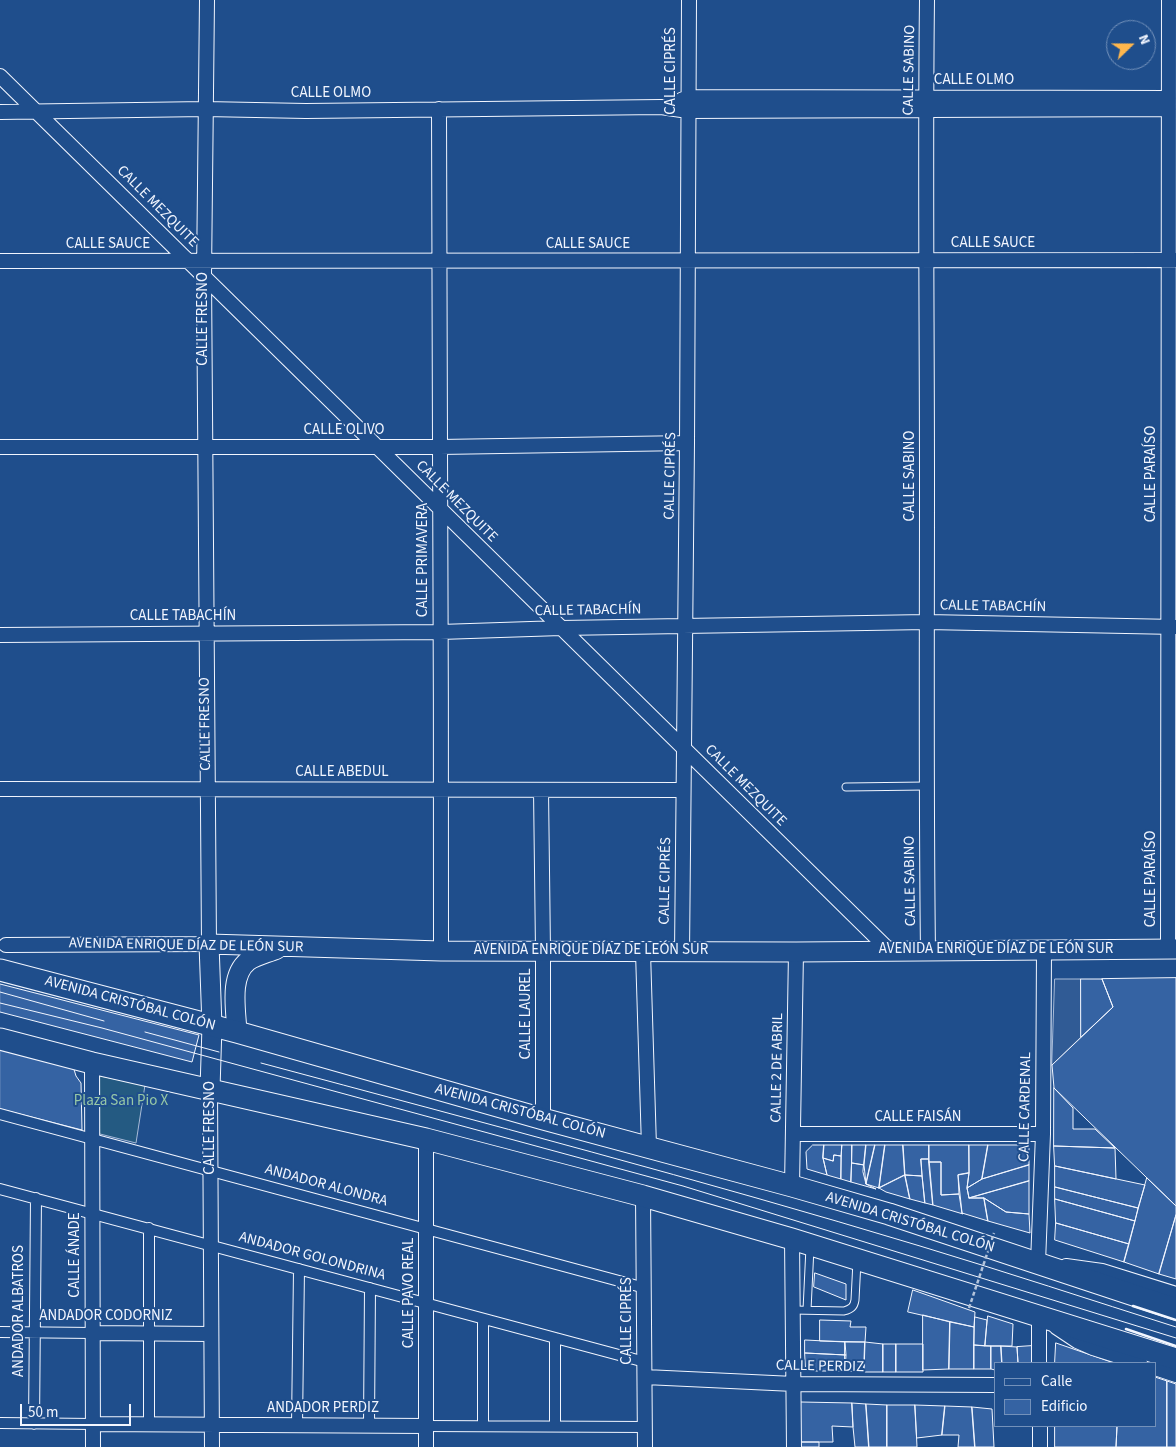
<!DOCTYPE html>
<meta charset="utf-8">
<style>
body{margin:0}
#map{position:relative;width:1176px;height:1447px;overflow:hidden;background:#1f4e8c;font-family:"Source Sans 3",sans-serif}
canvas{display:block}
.legend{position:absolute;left:994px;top:1362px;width:162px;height:65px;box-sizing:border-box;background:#1f4e8c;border:1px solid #7391ba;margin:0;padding:6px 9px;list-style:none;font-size:15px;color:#f2f6ff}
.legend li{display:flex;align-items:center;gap:10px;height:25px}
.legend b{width:25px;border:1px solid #7391ba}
.north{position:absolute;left:1106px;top:20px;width:50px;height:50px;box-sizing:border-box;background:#1f4e8c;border:1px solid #7391ba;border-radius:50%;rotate:68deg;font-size:14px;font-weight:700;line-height:20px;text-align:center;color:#f2f6ff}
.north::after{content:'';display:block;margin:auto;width:18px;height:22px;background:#ffb74d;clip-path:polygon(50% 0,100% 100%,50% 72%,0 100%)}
.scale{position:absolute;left:20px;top:1404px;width:111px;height:22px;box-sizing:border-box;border:2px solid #f2f6ff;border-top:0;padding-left:6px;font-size:15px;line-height:18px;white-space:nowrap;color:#f2f6ff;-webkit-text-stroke:4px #1f4e8c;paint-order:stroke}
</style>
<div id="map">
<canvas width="1176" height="1447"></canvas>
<ul class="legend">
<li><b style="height:6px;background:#1f4e8c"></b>Calle</li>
<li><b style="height:14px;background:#3563a3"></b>Edificio</li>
</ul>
<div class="north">N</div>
<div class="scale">50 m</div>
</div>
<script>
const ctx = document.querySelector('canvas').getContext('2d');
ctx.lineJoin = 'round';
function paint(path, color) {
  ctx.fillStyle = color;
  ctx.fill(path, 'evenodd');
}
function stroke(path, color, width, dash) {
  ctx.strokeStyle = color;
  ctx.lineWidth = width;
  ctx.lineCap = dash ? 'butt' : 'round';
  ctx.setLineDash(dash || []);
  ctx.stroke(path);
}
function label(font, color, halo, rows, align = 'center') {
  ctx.font = font + ' "Source Sans 3",sans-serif';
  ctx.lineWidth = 4;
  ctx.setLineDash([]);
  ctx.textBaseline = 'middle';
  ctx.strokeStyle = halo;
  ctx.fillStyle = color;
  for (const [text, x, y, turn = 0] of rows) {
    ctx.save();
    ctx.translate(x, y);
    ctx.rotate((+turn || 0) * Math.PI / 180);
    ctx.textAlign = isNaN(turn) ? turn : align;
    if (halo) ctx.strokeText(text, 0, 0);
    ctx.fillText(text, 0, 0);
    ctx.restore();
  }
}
const green = new Path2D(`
 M100 1076 145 1085 136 1143 100 1134Z`);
paint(green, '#245a82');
stroke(green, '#a8bbd7', 1);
const parking = new Path2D(`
 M1055 979H1081V1037L1052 1065Z`);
paint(parking, '#305b95');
stroke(parking, '#a8bbd7', 1);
const building = new Path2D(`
 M1176 978V1206L1054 1088 1052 1065 1113 1007 1102 979Z
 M1081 979H1102L1113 1007 1081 1037Z
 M0 984 199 1035 192 1062 0 1012Z
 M0 1046 73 1066 76 1076 81 1083 82 1130 0 1109Z
 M1054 1088 1073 1108V1129H1095L1115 1148 1054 1146Z
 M813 1145H824L823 1158 827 1175 807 1169 806 1152Z
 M824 1145H842L841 1156 834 1155 833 1161 823 1158Z
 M842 1145H852L851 1182 841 1179Z
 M852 1145H866L864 1165 852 1163Z
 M866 1145H875L866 1184 863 1172Z
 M875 1145H885L879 1188 866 1184Z
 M885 1145H903L905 1175 879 1188Z
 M903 1145H929V1159H921L922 1176 905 1175Z
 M929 1145H969V1173L958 1175 959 1194 941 1195V1162H929Z
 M969 1145H988L982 1179 967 1188 969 1173Z
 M988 1145H1029V1165L982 1179Z
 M1054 1146 1115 1148 1116 1179 1055 1166Z
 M834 1155 841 1156V1179L827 1175 823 1158 833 1161Z
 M921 1159H929L933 1205 925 1203Z
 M929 1162H941V1195L959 1194 962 1213 963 1214 933 1205Z
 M852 1163 864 1165 866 1184 876 1189 851 1182Z
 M1029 1165V1181L969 1198 967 1188 982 1179Z
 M1055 1166 1145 1185 1138 1208 1055 1187Z
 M969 1173 967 1188 969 1198H984L988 1221 962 1213 958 1175Z
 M905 1175 910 1199 886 1192 879 1188Z
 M905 1175 922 1176 925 1203 910 1199Z
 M1147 1178 1176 1206V1215L1159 1274 1124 1262Z
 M1029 1181V1214L1006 1212 984 1198H969Z
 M1055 1187 1138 1208 1135 1221 1055 1199Z
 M984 1198 1006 1212 1029 1214 1030 1233 988 1221Z
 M1055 1199 1135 1221 1129 1244 1056 1223Z
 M1176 1215V1279L1159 1274Z
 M1056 1223 1129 1244 1124 1262 1055 1240Z
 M815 1273 846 1284V1300L814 1287Z
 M913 1290 975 1312 974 1327 908 1312Z
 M923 1315 950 1322 949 1369 923 1370Z
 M988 1316 1013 1324 1012 1346H985Z
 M975 1317 987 1320 985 1346 974 1345Z
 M820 1320 851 1321 850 1327H866L865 1342 820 1341Z
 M950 1322 974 1327V1369H949Z
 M805 1340 845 1342 846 1355 805 1353Z
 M845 1342H865L864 1372 845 1371Z
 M865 1342 883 1344V1372H864Z
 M1056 1343 1114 1363H1055Z
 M883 1344H896V1372H883Z
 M896 1344H923V1372H896Z
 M974 1345 991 1346V1369H974Z
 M991 1346H1001L1002 1363H995V1370L991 1369Z
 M1001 1346 1017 1347 1018 1363H1002Z
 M1032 1346 1033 1363H1018L1017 1347Z
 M805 1353 846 1355 845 1371H806Z
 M1155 1377 1167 1381V1447H1116L1117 1426H1155Z
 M1167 1381 1176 1384V1447H1167Z
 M801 1402 852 1403 853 1427 832 1426 833 1442H800Z
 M852 1403 866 1404 869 1447H855L853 1427Z
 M866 1404 887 1405V1447H869Z
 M887 1405H915L917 1447H887Z
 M915 1405 945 1406 942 1435 917 1438Z
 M945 1406 972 1407 975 1447H958L959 1435H942Z
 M972 1407 992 1409 994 1447H975Z
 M1055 1426H1117L1116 1447H1055Z
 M800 1442H819V1447H801Z`);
paint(building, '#3563a3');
stroke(building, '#f2f6ff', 1);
const service = new Path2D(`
 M846 787 926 786
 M793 1310 844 1311C851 1309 854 1307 855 1300L857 1261
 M807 1310 810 1247`);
const pedestrian = new Path2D(`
 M0 1114 645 1288
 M0 1189 645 1362
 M0 1332 93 1333
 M0 1423 93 1424
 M34 1424 36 1198
 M149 1424V1228
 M297 1425 299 1269
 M369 1425 370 1288
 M426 1426 645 1427
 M483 1426V1319
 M555 1426V1338`);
const minor = new Path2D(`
 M927 0C925 161 927 322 927 483 927 639 926 795 928 951
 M0 76 890 951
 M681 100 688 97 1169 98
 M439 109C440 222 439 335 440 448 440 616 442 783 441 951
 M0 112 205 109 306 111 661 107 688 111 1169 109
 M0 261 1176 260
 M0 447H440L687 443
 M0 635 440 632 561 628 927 622 1176 627
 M0 789 683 790
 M541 790 543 951V1119
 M6 945 209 944 204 276 207 0
 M1168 949 1169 0
 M1044 951 1043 1134 1038 1263 1044 1264
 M643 952 649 1147
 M682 952 687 443 689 0
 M92 1063 93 1447
 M210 1089 212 1447
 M793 1134H1043
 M792 1186 796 952
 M643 1196 645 1447
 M792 1239 794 1447
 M1066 1266 1102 1271 1176 1294
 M1039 1316V1363
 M1056 1327 1077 1341 1093 1348 1140 1363
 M93 1333 211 1334
 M1155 1368 1176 1375
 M645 1377 794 1384 995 1385
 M93 1424 426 1426
 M1040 1426V1447
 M426 1447V1139`);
const secondary = new Path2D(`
 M237 1032C236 1010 229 976 248 961 257 955 268 953 277 949
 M210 1089 212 1026 209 944 441 951 796 952 1176 949`);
const primary = new Path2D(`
 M0 970 237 1032 543 1119 792 1186 889 1214 1176 1309
 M0 1039 92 1063 426 1139 643 1196 792 1239 1176 1359`);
stroke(service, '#f2f6ff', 9);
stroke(pedestrian, '#f2f6ff', 12);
stroke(minor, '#f2f6ff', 16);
stroke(secondary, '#f2f6ff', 21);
stroke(primary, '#f2f6ff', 23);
stroke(service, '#1f4e8c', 7);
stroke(pedestrian, '#1f4e8c', 10);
stroke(minor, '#1f4e8c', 14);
stroke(secondary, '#1f4e8c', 19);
stroke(primary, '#1f4e8c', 21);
stroke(new Path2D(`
 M0 992 104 1021
 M0 1003 102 1028 683 1186 1176 1338
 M145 1032 219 1052
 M261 1063C481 1122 702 1180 920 1246 1006 1272 1091 1300 1176 1327`), '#f2f6ff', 1);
stroke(new Path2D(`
 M969 1308 994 1233`), '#b3c4dc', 2.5, [4, 2.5]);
stroke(new Path2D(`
 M1133 1306 1176 1320
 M1126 1329 1176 1346`), '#f2f6ff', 2.5);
label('15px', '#f2f6ff', '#1f4e8c', [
 ["CALLE SABINO",910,70,-89],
 ["CALLE CIPRÉS",672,71,-90],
 ["CALLE OLMO",974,81],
 ["CALLE OLMO",331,94],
 ["CALLE MEZQUITE",157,207,45],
 ["CALLE SAUCE",993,244],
 ["CALLE SAUCE",108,245],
 ["CALLE SAUCE",588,245],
 ["CALLE FRESNO",204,319,-90],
 ["CALLE OLIVO",344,431],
 ["CALLE PARAÍSO",1152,474,-90],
 ["CALLE CIPRÉS",671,476,-89],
 ["CALLE SABINO",911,476,-90],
 ["CALLE MEZQUITE",456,502,45],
 ["CALLE PRIMAVERA",424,560,-90],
 ["CALLE TABACHÍN",993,607,1],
 ["CALLE TABACHÍN",588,611,-1],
 ["CALLE TABACHÍN",183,617],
 ["CALLE FRESNO",206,724,-91],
 ["CALLE ABEDUL",342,773],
 ["CALLE MEZQUITE",745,786,45],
 ["CALLE PARAÍSO",1152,879,-90],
 ["CALLE CIPRÉS",666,881,-89],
 ["CALLE SABINO",911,881,-91],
 ["AVENIDA ENRIQUE DÍAZ DE LEÓN SUR",186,946,1],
 ["AVENIDA ENRIQUE DÍAZ DE LEÓN SUR",996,950],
 ["AVENIDA ENRIQUE DÍAZ DE LEÓN SUR",591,951],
 ["AVENIDA CRISTÓBAL COLÓN",130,1004,15],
 ["CALLE LAUREL",527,1014,-90],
 ["CALLE 2 DE ABRIL",778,1068,-89],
 ["CALLE CARDENAL",1026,1107,-89],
 ["AVENIDA CRISTÓBAL COLÓN",520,1112,15],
 ["CALLE FAISÁN",918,1118],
 ["CALLE FRESNO",211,1128,-90],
 ["ANDADOR ALONDRA",326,1186,15],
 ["AVENIDA CRISTÓBAL COLÓN",910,1223,17],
 ["CALLE ÁNADE",76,1255,-90],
 ["ANDADOR GOLONDRINA",312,1257,15],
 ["CALLE PAVO REAL",410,1293,-90],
 ["ANDADOR ALBATROS",20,1311,-90],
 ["ANDADOR CODORNIZ",106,1317],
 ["CALLE CIPRÉS",628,1321,-90],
 ["CALLE PERDIZ",820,1367,1],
 ["ANDADOR PERDIZ",323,1409]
]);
label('15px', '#97c8a6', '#1f4e8c', [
 ["Plaza San Pio X",121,1102]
]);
</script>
